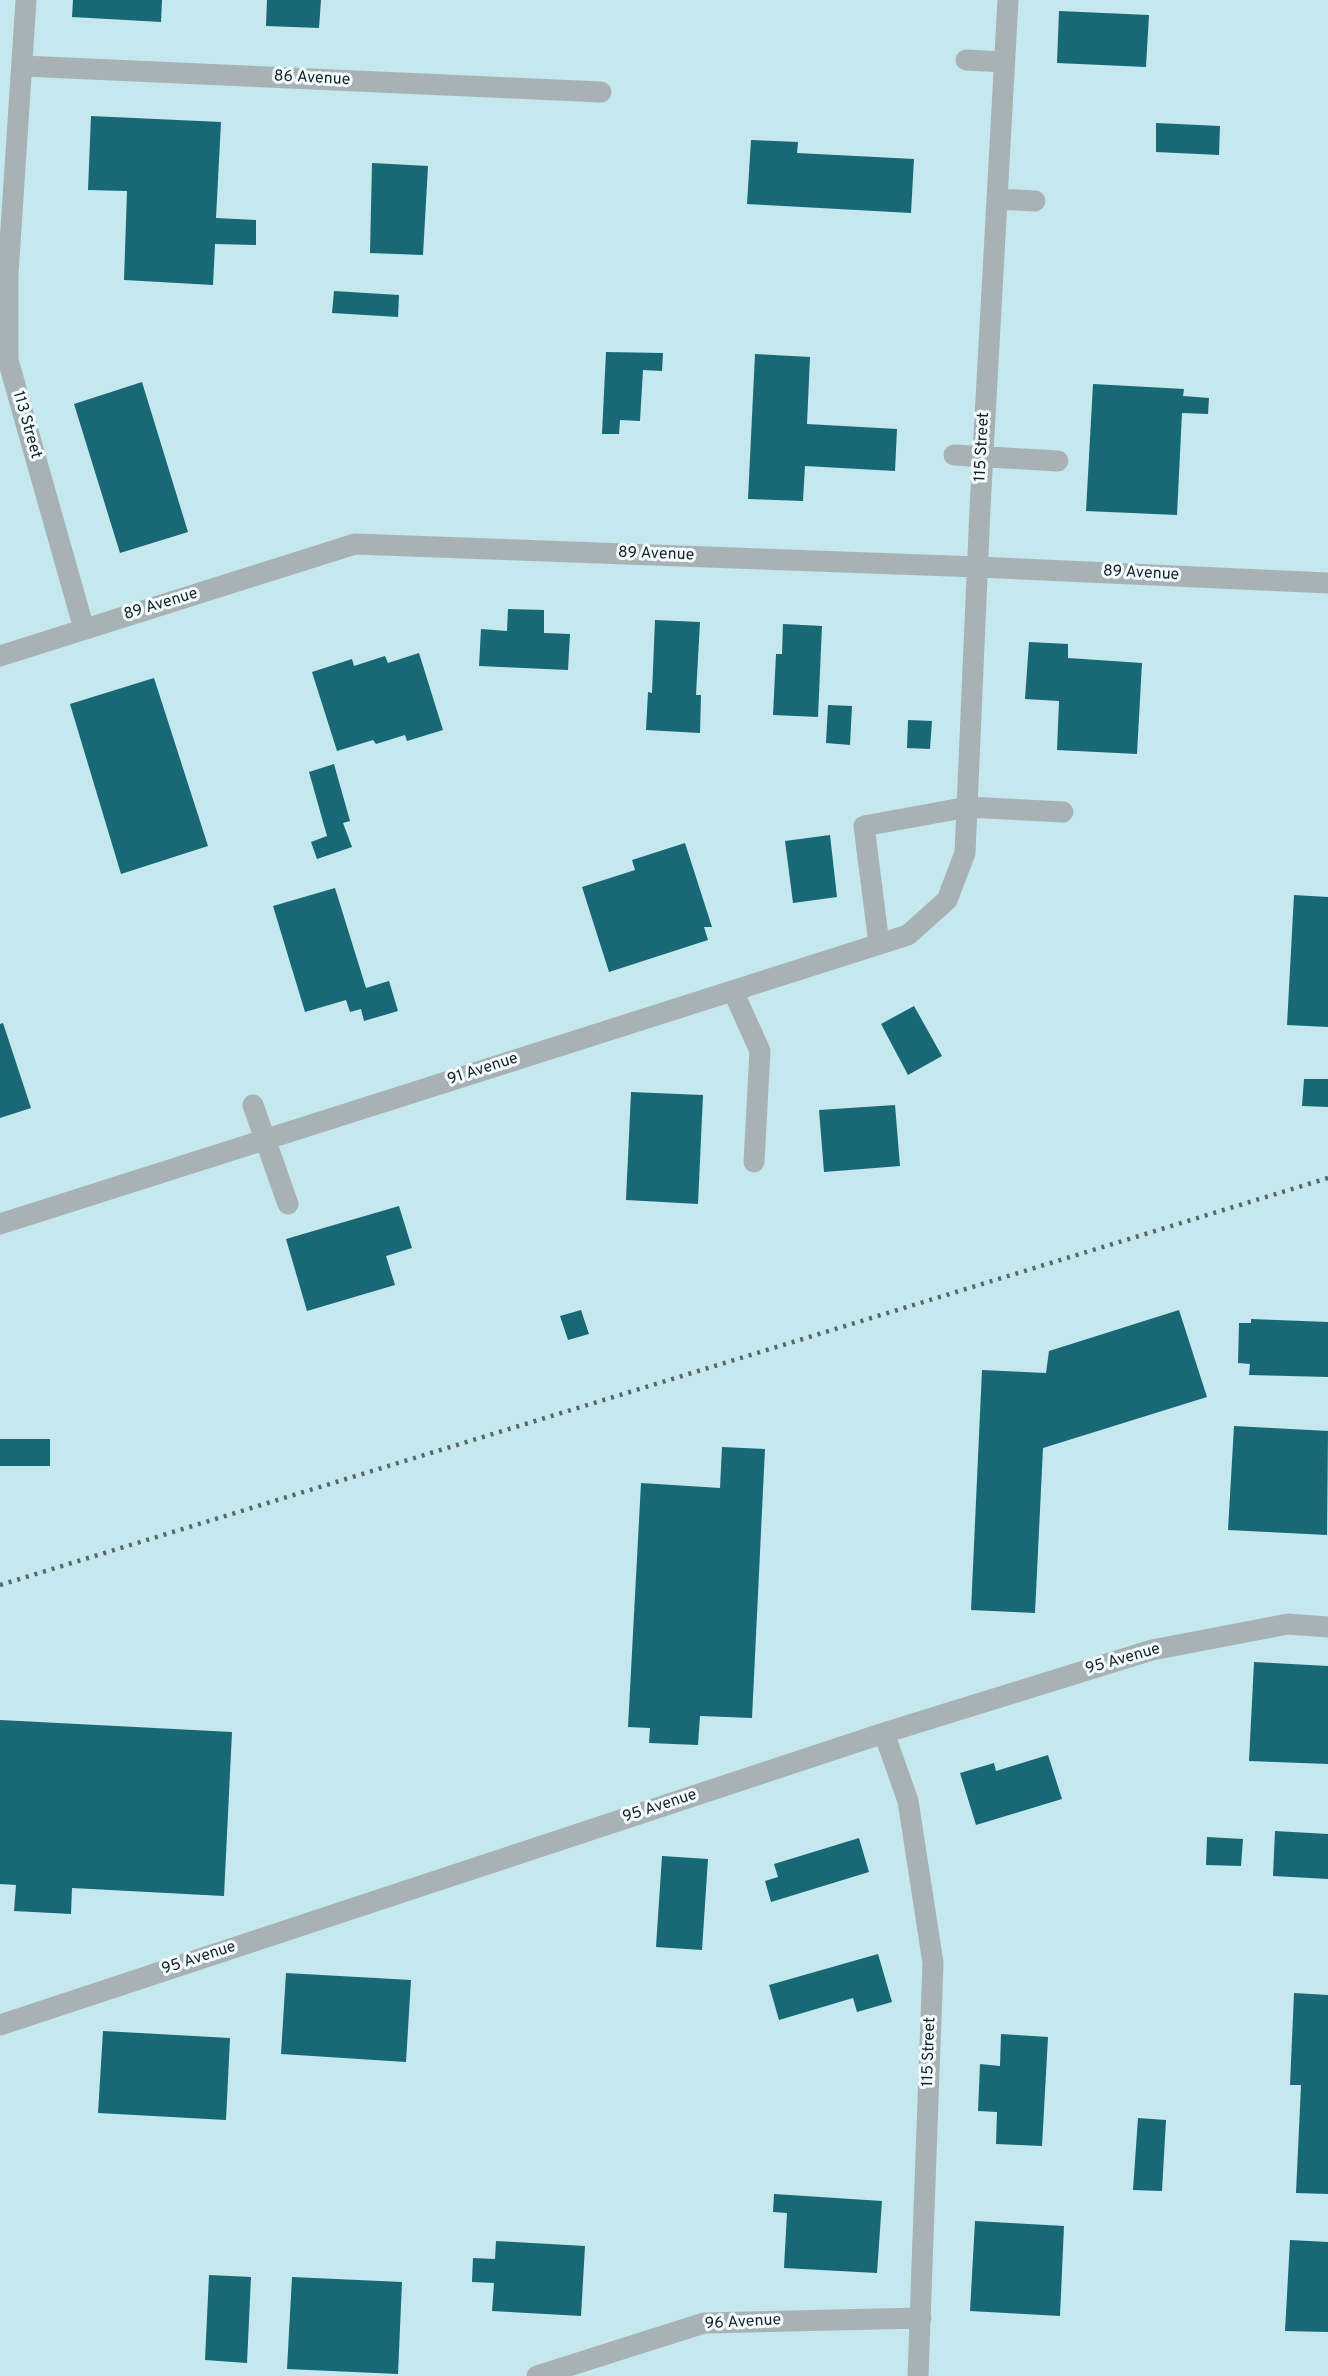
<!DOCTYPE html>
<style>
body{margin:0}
canvas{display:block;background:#d9f2f7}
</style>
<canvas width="1328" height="2376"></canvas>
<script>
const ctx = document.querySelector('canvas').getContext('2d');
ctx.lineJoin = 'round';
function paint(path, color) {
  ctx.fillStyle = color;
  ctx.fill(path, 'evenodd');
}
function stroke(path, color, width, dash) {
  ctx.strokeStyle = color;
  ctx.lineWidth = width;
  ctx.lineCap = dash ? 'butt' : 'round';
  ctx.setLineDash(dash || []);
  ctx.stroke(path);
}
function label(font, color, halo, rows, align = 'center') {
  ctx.font = font + ' Overpass,sans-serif';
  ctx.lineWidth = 6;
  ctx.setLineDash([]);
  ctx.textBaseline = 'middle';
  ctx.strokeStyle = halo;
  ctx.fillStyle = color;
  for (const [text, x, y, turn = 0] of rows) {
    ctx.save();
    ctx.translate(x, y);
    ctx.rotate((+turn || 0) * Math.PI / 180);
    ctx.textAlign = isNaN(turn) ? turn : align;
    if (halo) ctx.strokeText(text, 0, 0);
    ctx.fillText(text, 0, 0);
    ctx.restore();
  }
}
paint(new Path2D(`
 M0 0H1328V2376H0Z`), '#c5e7ee');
paint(new Path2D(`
 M73 0H162L161 22 72 17Z
 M267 0H321L319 28 266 26Z
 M1059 11 1149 15 1146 67 1057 63Z
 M91 116 221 122 216 218 256 220V245L215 244 213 285 124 280 127 191 88 190Z
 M1156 123 1220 126 1219 155 1156 152Z
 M751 140 798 142 797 153 914 159 911 213 747 204Z
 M372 163 428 166 423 255 370 253Z
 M334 291 399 295 398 317 332 313Z
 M606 352 663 353 662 371 643 370 640 421 620 420 619 434H602Z
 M755 354 810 357 807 424 897 429 895 471 805 466 803 501 748 499Z
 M142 382 188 532 120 553 74 404Z
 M1093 384 1184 389 1183 396 1209 398 1208 414 1182 413 1177 515 1086 511Z
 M508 609 544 610V633L570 634 568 670 479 666 481 629 507 631Z
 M655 620 700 622 696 695H701L700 733 646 730 648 692 652 693Z
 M783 624 822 626 818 717 773 715 776 654H782Z
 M1029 642 1068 644V658L1142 663 1137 754 1057 750 1059 701 1025 699Z
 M419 653 443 730 407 741 405 735 376 744 373 740 337 751 312 672 352 659 354 666 385 656 388 663Z
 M154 678 208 846 121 874 70 704Z
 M828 705 852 706 850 745 826 743Z
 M908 720 932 721 930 749 907 748Z
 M334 764 350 821 343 823 352 847 317 859 311 842 327 836 309 772Z
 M830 835 837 897 793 903 785 841Z
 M685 843 712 927H704L708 940 609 972 582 887 635 870 632 860Z
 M335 888 366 988 389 981 398 1011 364 1021 361 1009 350 1012 346 1000 305 1012 273 906Z
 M1294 895 1328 897V1027L1287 1025Z
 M914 1006 942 1056 908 1075 881 1024Z
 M3 1023 31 1108 0 1118V1024Z
 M1304 1079H1328V1107L1302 1106Z
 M631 1092 703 1095 698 1204 626 1200Z
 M895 1105 900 1166 824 1172 819 1110Z
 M399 1206 412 1248 386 1256 395 1285 307 1311 286 1239Z
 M581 1310 589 1334 568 1340 560 1316Z
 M1179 1310 1207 1397 1043 1448 1035 1613 971 1610 982 1370 1046 1373 1049 1351Z
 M1251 1319 1328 1322V1377L1249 1375 1250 1364 1238 1363 1239 1323H1251Z
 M1234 1426 1328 1431 1327 1535 1228 1530Z
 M0 1439H50V1466H0Z
 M722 1447 765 1449 752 1718 700 1716 698 1745 649 1743 650 1728 628 1727 641 1483 720 1488Z
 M1254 1662 1328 1666V1764L1249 1761Z
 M0 1720 232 1732 224 1896 72 1888 71 1914 14 1911 16 1885 0 1884Z
 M1048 1755 1062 1799 976 1825 960 1773 994 1763 996 1771Z
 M1275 1831 1328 1834V1879L1273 1876Z
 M1207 1837 1243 1839 1241 1866 1206 1865Z
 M859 1838 869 1872 771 1902 765 1881 778 1877 774 1864Z
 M662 1856 708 1859 702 1950 656 1947Z
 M878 1954 892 2002 857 2012 853 1998 779 2020 769 1985Z
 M286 1973 411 1980 406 2062 281 2054Z
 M1294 1993 1328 1995V2194L1296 2193 1301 2085H1290Z
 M103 2031 230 2038 226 2120 98 2113Z
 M1001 2034 1048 2037 1042 2146 996 2144 997 2112 978 2111 980 2064 1000 2066Z
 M1138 2118 1166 2120 1162 2191 1133 2190Z
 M774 2194 882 2201 877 2273 784 2268 787 2213 773 2212Z
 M975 2221 1064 2226 1060 2316 970 2311Z
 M1290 2240 1328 2242V2332L1285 2331Z
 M496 2241 585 2246 581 2316 492 2311 494 2283 472 2282 473 2258 495 2259Z
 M209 2275 251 2277 247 2363 205 2360Z
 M292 2277 402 2282 398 2374 287 2369Z`), '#196875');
stroke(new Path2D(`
 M26 0 8 274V360L84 629
 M966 60 1004 62
 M23 66 601 92
 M997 199 1035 201
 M954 455 1058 461
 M0 656 355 544 978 567 1328 583
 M879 944 864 826 968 807 1063 812
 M733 991 760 1051 754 1162
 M253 1105 288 1204
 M0 1224 908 935 947 900 965 853 980 508 1008 0
 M884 1733 908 1801 933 1963 918 2376
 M0 2025 884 1733 1152 1650 1288 1624 1328 1627
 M537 2376 704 2323 921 2318`), '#a8b2b4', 21);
stroke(new Path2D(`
 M0 1585 1328 1178`), '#586668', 4.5, [3, 6]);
label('16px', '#182122', '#f2fcfe', [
 ["86 Avenue",312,79,3],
 ["113 Street",26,425,74],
 ["115 Street",983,447,-87],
 ["89 Avenue",656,555,2],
 ["89 Avenue",1141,574,3],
 ["89 Avenue",161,605,-17],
 ["91 Avenue",483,1070,-18],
 ["95 Avenue",1123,1660,-16],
 ["95 Avenue",660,1807,-18],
 ["95 Avenue",199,1959,-18],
 ["115 Street",930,2052,-88],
 ["96 Avenue",743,2323,-3]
]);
</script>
